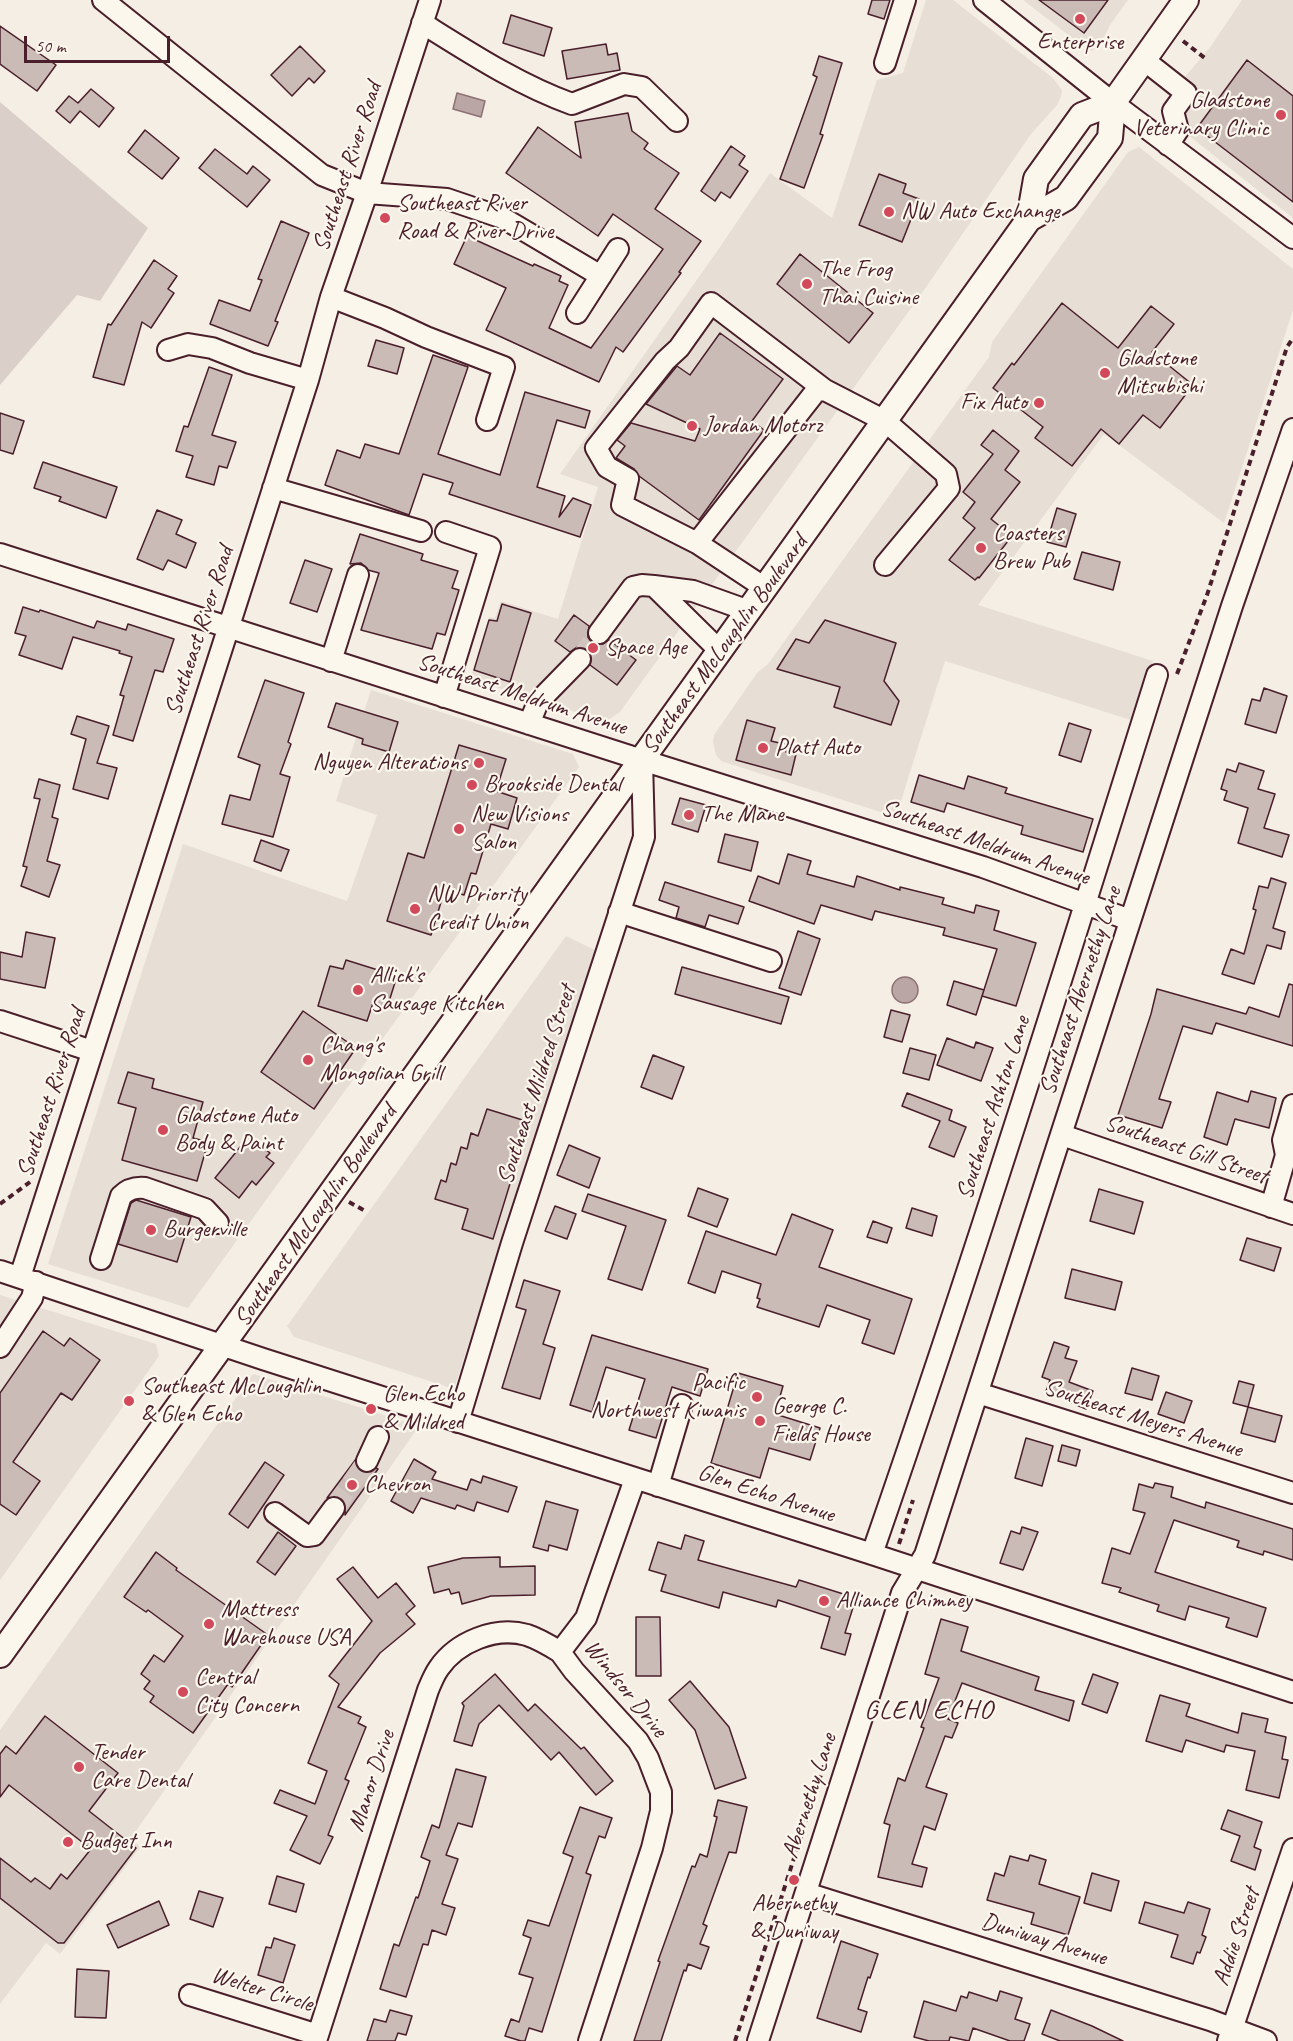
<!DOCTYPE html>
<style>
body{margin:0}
#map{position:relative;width:1293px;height:2041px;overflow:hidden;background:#f4eee4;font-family:Caveat,sans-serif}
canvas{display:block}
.scale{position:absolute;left:24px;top:36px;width:146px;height:27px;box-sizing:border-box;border:3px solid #4a1f2b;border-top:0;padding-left:8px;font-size:18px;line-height:21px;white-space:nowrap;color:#4a1f2b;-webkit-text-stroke:4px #fbf7ec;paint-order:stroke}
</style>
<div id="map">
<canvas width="1293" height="2041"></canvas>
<div class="scale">50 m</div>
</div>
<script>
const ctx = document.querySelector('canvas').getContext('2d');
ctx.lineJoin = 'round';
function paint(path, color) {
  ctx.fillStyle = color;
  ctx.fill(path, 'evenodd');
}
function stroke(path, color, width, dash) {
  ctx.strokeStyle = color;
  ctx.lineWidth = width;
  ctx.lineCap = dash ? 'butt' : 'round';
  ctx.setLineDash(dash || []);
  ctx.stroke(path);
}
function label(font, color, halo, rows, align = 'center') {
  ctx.font = font + ' Caveat,sans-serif';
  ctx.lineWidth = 4.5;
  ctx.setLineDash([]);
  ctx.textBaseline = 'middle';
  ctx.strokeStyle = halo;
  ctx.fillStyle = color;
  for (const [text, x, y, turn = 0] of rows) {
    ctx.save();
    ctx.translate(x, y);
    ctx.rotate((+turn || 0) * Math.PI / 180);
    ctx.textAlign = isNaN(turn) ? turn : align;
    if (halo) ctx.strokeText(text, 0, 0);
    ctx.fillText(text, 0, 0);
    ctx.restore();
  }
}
paint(new Path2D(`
 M926 0H953L1053 78 1062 90 1061 96 1057 105 1031 134 922 293 620 712 608 720H601L470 679 489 617 495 618 501 601 558 619 598 487 560 474 720 247 770 173 832 218 877 80 903 73Z
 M1023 0H1128L1110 25 1101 44 1092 51 1088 50Z
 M1242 0H1293V218L1164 116 1160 110 1163 103 1211 46Z
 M1139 147 1293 269V310L1224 523 1104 434 978 605 1153 661 1134 721 945 661 896 817 721 761 716 755 713 742 714 735 757 673 768 664 989 357 992 342 1128 152Z
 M371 690 573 754 579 767 188 1308 48 1264 183 844 347 901 377 815 336 801Z
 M566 936 595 950 454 1389 294 1337 287 1326Z
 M0 1295 156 1344 159 1356 0 1580Z
 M253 1374 419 1426 131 1838 140 1847 60 1954 46 1943 0 2004V1730Z`), '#e7dfd6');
paint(new Path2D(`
 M0 102 148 228 100 301 77 295 0 385Z`), '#dbd0c9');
const water = new Path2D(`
 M457 93 485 101 481 117 453 109Z
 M892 990a13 13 0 1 1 26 0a13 13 0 1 1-26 0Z`);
paint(water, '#baa7a5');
stroke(water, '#8d7174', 1.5);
const building = new Path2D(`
 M872 0H890L884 19 868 14Z
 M1039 0H1108L1084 33Z
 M511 15 552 28 544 56 503 43Z
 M0 26 56 65 37 91 0 64Z
 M606 44 608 55 617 53 620 70 567 79 562 51Z
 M300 46 325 71 314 83 309 78 292 96 271 75Z
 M819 56 842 63 820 134 823 135 804 188 780 179 817 77 813 75Z
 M1247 60 1293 96V202L1197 128Z
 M91 89 114 108 99 127 80 111 70 123 56 111 69 96 78 103Z
 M628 113 632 131 648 143 644 149 679 173 655 209 701 241 679 272 681 273 623 352 616 347 599 382 486 330 506 288 454 264 467 236 533 266 534 264 561 276 559 281 568 285 549 328 591 348 663 249 613 214 598 236 506 173 538 127 581 158 575 122Z
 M145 130 179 158 162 179 128 152Z
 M731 146 745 156 739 165 748 171 730 198 721 192 715 201 701 191Z
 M215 149 247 174 253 166 270 180 247 207 199 168Z
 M879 174 906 184 903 193 919 199 902 242 859 225Z
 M281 221 309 233 275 321 278 322 268 346 210 324 219 300 250 311 262 280 258 279Z
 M800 254 873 313 849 343 777 284Z
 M154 260 177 276 168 289 174 293 151 328 142 322 124 385 93 377 108 324 111 325Z
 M1062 303 1118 348 1151 306 1174 324 1152 352 1193 385 1160 428 1143 415 1119 444 1101 429 1072 466 1035 438 1043 427 993 388 1012 363 1014 365Z
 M720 333 783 379 752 421 764 430 699 520 639 476 634 469 616 458 625 446 617 440 631 423 695 441 700 429 646 404 677 366 690 375Z
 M376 340 404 348 397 374 368 366Z
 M433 355 468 367 438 454 500 475 525 392 590 411 585 428 557 420 537 487 565 496 559 517 573 498 591 505 580 537 449 494 453 483 423 474 409 515 325 485 337 450 360 458 365 444 399 454Z
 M209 367 232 375 212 435 236 442 227 468 219 466 214 485 186 477 193 456 176 451 184 426 188 427Z
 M0 413 24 421 13 454 0 450Z
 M993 430 1019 451 1005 470 1020 482 991 519 1012 536 979 578 978 577 975 580 949 560 975 528 963 518 975 502 963 492 993 454 981 445Z
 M43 462 117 487 106 518 59 501 61 497 34 488Z
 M1057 508 1076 514 1066 547 1047 542Z
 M157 510 182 520 176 534 196 543 186 568 168 560 163 570 137 559Z
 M360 534 423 554 421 560 458 571 452 588 459 590 445 635 437 633 432 649 361 630 379 573 368 570 361 563 350 564Z
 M1082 552 1120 562 1113 590 1074 579Z
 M305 560 332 569 317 612 290 603Z
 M502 604 531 613 510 682 474 670 489 620 497 621Z
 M23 607 39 612 40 610 94 628 97 621 126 630 128 624 174 639 163 672 155 670 133 741 113 735 124 696 120 695 132 657 119 653 120 651 73 637 62 669 19 655 26 636 15 633Z
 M574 615 589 626 588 637 592 643 603 644 609 640 636 660 617 685 590 665 592 656 588 650 577 647 570 652 555 641Z
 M825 620 896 643 884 681 899 701 891 725 834 707 840 687 777 669 796 639 809 643Z
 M265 680 304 693 288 742 291 744 280 774 290 777 273 837 222 824 230 795 250 800 260 765 238 757Z
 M1264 688 1287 696 1276 733 1245 724 1252 699 1260 701Z
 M336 703 398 722 389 752 362 744 363 739 328 727Z
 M77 716 109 726 97 763 117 768 108 799 73 789 86 739 71 734Z
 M747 720 775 728 771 741 788 745 786 752 796 754 791 775 736 760Z
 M1069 723 1091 730 1081 762 1059 755Z
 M459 745 506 759 496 791 517 798 508 829 491 824 476 874 471 873 464 895 445 889 431 935 387 921 408 853 424 858Z
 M1239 763 1264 771 1258 789 1275 794 1264 828 1289 835 1282 857 1238 843 1248 808 1224 800 1227 791 1221 789 1227 769 1236 772Z
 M919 775 964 789 968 776 1007 788 1005 793 1093 819 1083 852 1021 834 1023 826 947 803 944 812 911 802Z
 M39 779 60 785 52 817 58 819 47 861 60 865 49 897 21 886 27 867 23 866 40 799 34 798Z
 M680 798 706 805 698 832 672 824Z
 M725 834 758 842 751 871 718 862Z
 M261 840 289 850 281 871 254 861Z
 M788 854 811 861 807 874 854 887 857 876 900 890V887L944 898 942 904 974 913 976 905 999 911 994 930 1036 943 1016 1006 982 996 997 949 943 935 945 928 875 911 872 920 821 905 814 924 749 901 758 876 779 884Z
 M1271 878 1286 883 1273 928 1285 932 1281 949 1267 945 1254 984 1222 974 1231 949 1244 954 1256 910 1253 909 1259 886 1268 888Z
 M665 882 744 907 738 924 709 915 705 927 676 918 679 907 659 900Z
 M798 931 820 939 801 995 779 988Z
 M26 932 55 938 45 988 0 979V952L22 957Z
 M346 960 397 976 387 1008 373 1003 367 1021 318 1006 330 966 343 969Z
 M682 967 789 997 781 1024 675 994Z
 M954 981 984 990 976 1015 947 1005Z
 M1289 984 1293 985V1046L1216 1023 1212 1034 1183 1026 1159 1099 1171 1102 1162 1128 1118 1115 1151 1014 1157 989 1246 1014 1249 1007 1279 1017Z
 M891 1010 910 1015 902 1042 884 1037Z
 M303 1011 356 1048 314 1109 261 1072Z
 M947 1038 974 1048 976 1042 993 1048 981 1081 937 1065Z
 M910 1048 936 1055 929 1080 903 1073Z
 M653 1055 684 1067 672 1099 641 1087Z
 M128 1072 154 1079 152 1088 203 1102 193 1138 208 1142 197 1181 122 1160 136 1108 118 1103Z
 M1251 1091 1276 1098 1269 1128 1235 1119 1227 1145 1204 1137 1217 1092 1248 1102Z
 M907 1093 952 1110 949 1120 966 1127 954 1157 929 1147 940 1121 902 1106Z
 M487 1109 529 1122 493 1239 462 1229 468 1209 435 1199 441 1180 446 1182 451 1163 456 1165 461 1147 467 1149 471 1133 478 1136Z
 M249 1136 270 1153 266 1157 274 1163 256 1185 252 1181 239 1198 215 1178Z
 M569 1145 600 1158 589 1188 557 1175Z
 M698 1188 728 1199 717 1227 688 1216Z
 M1099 1189 1143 1202 1134 1234 1090 1221Z
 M588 1194 666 1220 642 1290 608 1279 626 1226 582 1211Z
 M136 1200 191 1217 177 1262 118 1244 131 1203Z
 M555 1206 576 1214 567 1239 545 1231Z
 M912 1208 937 1216 932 1236 906 1228Z
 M792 1214 833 1230 819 1267 912 1299 894 1354 862 1343 870 1320 827 1305 819 1327 757 1307 760 1299 757 1298 761 1284 722 1271 715 1293 688 1283 706 1231 776 1255Z
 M873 1221 892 1228 887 1243 867 1237Z
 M1247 1238 1281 1248 1274 1271 1240 1260Z
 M1072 1269 1122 1282 1115 1310 1065 1298Z
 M524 1280 560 1291 543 1344 555 1348 540 1399 502 1388 526 1310 516 1307Z
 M43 1331 64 1346 70 1338 100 1360 72 1400 61 1393 13 1462 40 1481 16 1515 0 1504V1393Z
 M592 1335 708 1369 700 1396 672 1387 656 1438 629 1430 645 1379 606 1367 592 1412 570 1405Z
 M1054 1342 1069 1347 1065 1358 1077 1361 1069 1382 1093 1391 1086 1409 1072 1403 1073 1400 1046 1391 1050 1380 1042 1377Z
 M1132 1368 1159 1376 1152 1400 1125 1393Z
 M738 1373 783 1386 775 1414 820 1428 810 1460 769 1448 760 1478 711 1463Z
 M1239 1381 1254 1385 1248 1407 1282 1416 1275 1442 1241 1433 1248 1407 1233 1403Z
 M1166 1392 1192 1401 1184 1423 1158 1414Z
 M1026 1438 1053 1446 1042 1486 1015 1478Z
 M1062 1445 1080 1450 1076 1466 1058 1461Z
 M356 1459 357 1467 362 1472 369 1473 376 1468 378 1469 345 1515V1504L342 1499 335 1496 327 1498Z
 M414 1459 436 1472 432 1479 467 1490 471 1479 481 1483 483 1476 517 1487 508 1512 477 1502 474 1511 457 1505 455 1509 421 1498 413 1513 391 1501Z
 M265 1462 284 1475 248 1528 229 1514Z
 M1155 1483 1173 1487 1171 1497 1205 1508 1206 1502 1293 1529V1560L1264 1551 1263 1555 1237 1547 1239 1541 1174 1520 1155 1572 1266 1608 1257 1637 1226 1627 1229 1618 1189 1606 1185 1620 1157 1611 1159 1605 1119 1592 1121 1588 1102 1583 1112 1548 1130 1554 1145 1513 1133 1510 1139 1484 1153 1488Z
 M546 1501 578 1510 567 1550 549 1545 548 1551 533 1547Z
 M1022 1527 1038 1532 1023 1570 1000 1563 1011 1531 1020 1534Z
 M278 1532 296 1546 275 1575 257 1562Z
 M685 1535 704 1541 698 1560 796 1587 799 1580 856 1598 845 1633 851 1634 845 1655 821 1648 830 1617 778 1600 776 1607 723 1592 719 1608 661 1591 666 1575 649 1570 658 1542 681 1549Z
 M156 1552 177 1568 176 1570 268 1635 232 1687 228 1684 193 1733 150 1702 154 1696 144 1689 150 1681 141 1674 154 1655 164 1662 183 1636 148 1610 146 1612 124 1597Z
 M500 1557V1567L535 1566V1595L491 1596 462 1604 459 1592 451 1594 449 1589 434 1593 428 1567 463 1558Z
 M353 1567 378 1598 396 1583 415 1606 406 1614 415 1624 380 1653 338 1707 361 1717 358 1723 366 1727 345 1779 349 1781 328 1835 333 1837 320 1864 290 1850 307 1816 274 1803 280 1790 315 1804 327 1771 308 1763 339 1684 329 1676 372 1621 337 1579Z
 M636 1617H660L661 1676H636Z
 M941 1619 968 1627 961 1651 1039 1677 1035 1690 1074 1701 1069 1721 962 1683 948 1719 958 1723 952 1738 945 1736 926 1787 947 1794 935 1830 924 1826 912 1864 927 1868 922 1887 878 1877 890 1825 884 1823 898 1778 905 1781 924 1728 921 1727 939 1678 925 1674Z
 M495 1674 528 1711 535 1704 581 1749 584 1747 613 1781 596 1795 559 1752 551 1760 499 1705 479 1724 472 1746 454 1741 464 1706 462 1703Z
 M1093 1674 1118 1683 1107 1713 1082 1704Z
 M690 1681 729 1727 746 1778 715 1789 695 1730 669 1700Z
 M1160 1695 1190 1704 1186 1716 1238 1733 1242 1713 1268 1719 1265 1732 1286 1737 1282 1759 1288 1760 1279 1798 1246 1790 1255 1751 1226 1745 1224 1752 1186 1740 1182 1752 1146 1741Z
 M45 1716 118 1773 89 1811 136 1848 64 1943H58L0 1898V1858L31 1882 35 1878 50 1889 61 1874 67 1879 91 1849 9 1785 0 1797V1754L6 1746 16 1754Z
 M456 1769 486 1777 472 1827 458 1823 446 1855 458 1859 442 1904 455 1908 446 1935 432 1930 428 1945 423 1944 406 1997 380 1989 394 1944 399 1946 416 1897 418 1898 430 1861 421 1857 432 1825 439 1828Z
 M718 1800 747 1807 736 1853 729 1852 703 1924 707 1926 700 1944 709 1947 701 1969 688 1964 686 1971 684 1970 661 2041H634L660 1962 658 1961 692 1866 695 1867 700 1854 707 1857 717 1817 714 1816Z
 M580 1807 612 1818 605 1838 599 1836 586 1873 591 1875 542 2032 529 2028 525 2041H521L505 2036 511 2019 519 2022 533 1978 519 1974 531 1938 523 1935 528 1920 549 1926 573 1857 563 1853Z
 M1228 1810 1262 1822 1254 1847 1261 1850 1255 1870 1231 1861 1240 1836 1221 1829Z
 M1030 1855 1046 1860 1039 1884 1080 1897 1068 1935 1031 1924 1034 1913 987 1900 995 1873 1004 1876 1010 1856 1028 1861Z
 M1092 1873 1119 1881 1111 1911 1084 1903Z
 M277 1876 304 1884 296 1912 269 1904Z
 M199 1891 223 1898 213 1927 190 1919Z
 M159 1901 169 1925 118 1948 107 1925Z
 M1145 1902 1184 1913 1188 1902 1210 1909 1202 1935 1206 1937 1200 1953 1197 1952 1193 1964 1171 1957 1178 1935 1139 1923Z
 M274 1938 295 1945 283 1983 258 1975 266 1947 271 1948Z
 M841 1941 878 1954 870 1978 868 1977 858 2009 867 2012 861 2032 817 2018Z
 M77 1969 109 1971 106 2018 75 2017Z
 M1000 1991 1022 1998 1015 2019 1030 2024 1024 2041H1010L973 2028 969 2041 950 2037 949 2041H929L914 2037 924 2001 956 2011 961 1996 967 1998 969 1992 997 2001Z
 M390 2010 412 2016 406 2035 398 2033 395 2041H367L374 2019 386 2022Z
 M1051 2010 1092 2026 1123 2041H1060L1042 2034Z`);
paint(building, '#cabbb6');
stroke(building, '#4a1f2b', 1.5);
stroke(new Path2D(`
 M580 659 599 633
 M334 1508 367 1461`), '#d2c5bf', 20, [20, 10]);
const minor = new Path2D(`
 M103 0 322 175 367 193 447 199 503 218 601 276
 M984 0 1113 103 1293 238
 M422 23C470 53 519 85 572 104L624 84 642 87 677 121
 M1144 60 1186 93 1173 111 1178 130 1168 145
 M885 63 905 0
 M331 297 385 318 426 337 504 367 487 420
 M577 313 618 249
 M168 350 188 344 212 348 250 363 308 380
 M273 488 421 531
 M697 543 816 391 825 390 885 421 946 474 949 488 885 565
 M0 554 642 760 983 867 1130 920
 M765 588 697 543 622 505 628 479 607 467 596 448 665 361 679 348 711 303 825 390
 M599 633 633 587 642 585 654 586
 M720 651 654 586 693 591 749 611
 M331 661 358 575
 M444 697 490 547 446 532
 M529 724 538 702 580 659
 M619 912 771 961
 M0 1021 92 1051
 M1062 1135 1293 1214
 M1271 1207 1286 1155 1283 1140 1293 1105
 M101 1259 121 1196C128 1189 135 1187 145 1188L205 1209 218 1223
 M0 1271 263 1359 872 1554 1293 1692
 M20 1277 308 380 331 297 367 193 430 0
 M0 1347 32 1298 36 1282
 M978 1393 1293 1493
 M458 1422 512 1243 644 837 642 760
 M367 1461 378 1437
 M658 1486 682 1405
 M275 1513 307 1536 314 1535 334 1508
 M872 1554C973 1263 1065 969 1157 675
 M806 1893 1210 2020 1266 2041
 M190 1995 318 2035
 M316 2041 428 1690C431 1683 434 1675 439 1668 457 1642 495 1626 527 1635 539 1639 549 1645 560 1652
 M589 2041 652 1848 661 1811V1792L648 1758 638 1741 574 1671 560 1652 586 1618 635 1479
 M758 2041 902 1593 925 1555 1232 606 1293 429
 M1228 2041 1293 1849`);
const major = new Path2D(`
 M1029 219 1036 179 1082 115 1113 103
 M0 1655 1029 219 1066 198 1110 138 1113 103 1186 0`);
stroke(minor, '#4a1f2b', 24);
stroke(major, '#4a1f2b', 28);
stroke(new Path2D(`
 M1183 41 1206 59
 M1177 674 1207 595 1287 347 1293 338
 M1093 944 1096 961
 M349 1202 367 1212
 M0 1204 30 1182
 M899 1544 913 1500
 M735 2041 827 1756`), '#4a1f2b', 4, [6, 4.5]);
stroke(minor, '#fbf7ec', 20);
stroke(major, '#fbf7ec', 24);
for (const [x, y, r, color] of [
 [1080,19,6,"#d1495b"],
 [1281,115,6,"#d1495b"],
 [889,212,6,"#d1495b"],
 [385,218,6,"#d1495b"],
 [807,284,6,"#d1495b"],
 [1105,373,6,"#d1495b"],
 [1039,403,6,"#d1495b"],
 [692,426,6,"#d1495b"],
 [981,548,6,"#d1495b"],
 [593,648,6,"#d1495b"],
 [763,748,6,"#d1495b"],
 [479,763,6,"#d1495b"],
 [472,785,6,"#d1495b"],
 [689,815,6,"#d1495b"],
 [459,829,6,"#d1495b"],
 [415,909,6,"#d1495b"],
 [358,990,6,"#d1495b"],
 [308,1060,6,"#d1495b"],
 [163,1130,6,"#d1495b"],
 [151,1230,6,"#d1495b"],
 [757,1397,6,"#d1495b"],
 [129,1401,6,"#d1495b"],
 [371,1409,6,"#d1495b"],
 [760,1421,6,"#d1495b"],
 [352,1485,6,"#d1495b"],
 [824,1601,6,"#d1495b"],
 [209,1624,6,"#d1495b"],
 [183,1692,6,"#d1495b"],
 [79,1767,6,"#d1495b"],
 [68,1842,6,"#d1495b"],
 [794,1880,6,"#d1495b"]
]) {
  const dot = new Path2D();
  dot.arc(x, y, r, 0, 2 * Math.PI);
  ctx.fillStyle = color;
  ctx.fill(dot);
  stroke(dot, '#fbf7ec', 2);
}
label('24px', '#4a1f2b', '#fbf7ec', [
 ["Enterprise",1080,43,"center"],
 ["Gladstone",1269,101,"right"],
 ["Veterinary Clinic",1269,129,"right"],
 ["Southeast River",397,204],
 ["Road & River Drive",397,232],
 ["NW Auto Exchange",901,212],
 ["The Frog",819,270],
 ["Thai Cuisine",819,298],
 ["Gladstone",1117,359],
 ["Mitsubishi",1117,387],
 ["Fix Auto",1027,403,"right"],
 ["Jordan Motorz",704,426],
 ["Coasters",993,534],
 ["Brew Pub",993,562],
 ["Space Age",605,648],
 ["Platt Auto",775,748],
 ["Nguyen Alterations",467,763,"right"],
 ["Brookside Dental",484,785],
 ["New Visions",471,815],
 ["Salon",471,843],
 ["The Mane",701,815],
 ["NW Priority",427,895],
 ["Credit Union",427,923],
 ["Allick's",370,976],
 ["Sausage Kitchen",370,1004],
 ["Chang's",320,1046],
 ["Mongolian Grill",320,1074],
 ["Gladstone Auto",175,1116],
 ["Body & Paint",175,1144],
 ["Burgerville",163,1230],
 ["Pacific",745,1383,"right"],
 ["Northwest Kiwanis",745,1411,"right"],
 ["Southeast McLoughlin",141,1387],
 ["& Glen Echo",141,1415],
 ["Glen Echo",383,1395],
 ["& Mildred",383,1423],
 ["George C.",772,1407],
 ["Fields House",772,1435],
 ["Chevron",364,1485],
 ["Alliance Chimney",836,1601],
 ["Mattress",221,1610],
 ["Warehouse USA",221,1638],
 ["Central",195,1678],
 ["City Concern",195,1706],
 ["Tender",91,1753],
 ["Care Dental",91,1781],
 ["Budget Inn",80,1842],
 ["Abernethy",794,1904,"center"],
 ["& Duniway",794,1932,"center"]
], 'left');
label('24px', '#4a1f2b', '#fbf7ec', [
 ["Southeast River Road",348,167,-72],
 ["Southeast River Road",200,631,-72],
 ["Southeast McLoughlin Boulevard",725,645,-54],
 ["Southeast Meldrum Avenue",522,695,18],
 ["Southeast Meldrum Avenue",985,843,19],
 ["Southeast Abernethy Lane",1081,991,-72],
 ["Southeast Mildred Street",537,1085,-72],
 ["Southeast River Road",52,1093,-72],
 ["Southeast Ashton Lane",994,1108,-72],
 ["Southeast Gill Street",1186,1150,19],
 ["Southeast McLoughlin Boulevard",316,1216,-55],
 ["Southeast Meyers Avenue",1143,1419,18],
 ["Glen Echo Avenue",766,1494,18],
 ["Windsor Drive",625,1689,51],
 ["Manor Drive",372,1781,-72],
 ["Abernethy Lane",810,1796,-72],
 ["Addie Street",1237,1937,-71],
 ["Duniway Avenue",1044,1940,17],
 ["Welter Circle",262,1990,17]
]);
ctx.letterSpacing = '1.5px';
label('27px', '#4a1f2b', '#fbf7ec', [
 ["GLEN ECHO",929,1711]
]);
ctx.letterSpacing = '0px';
</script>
